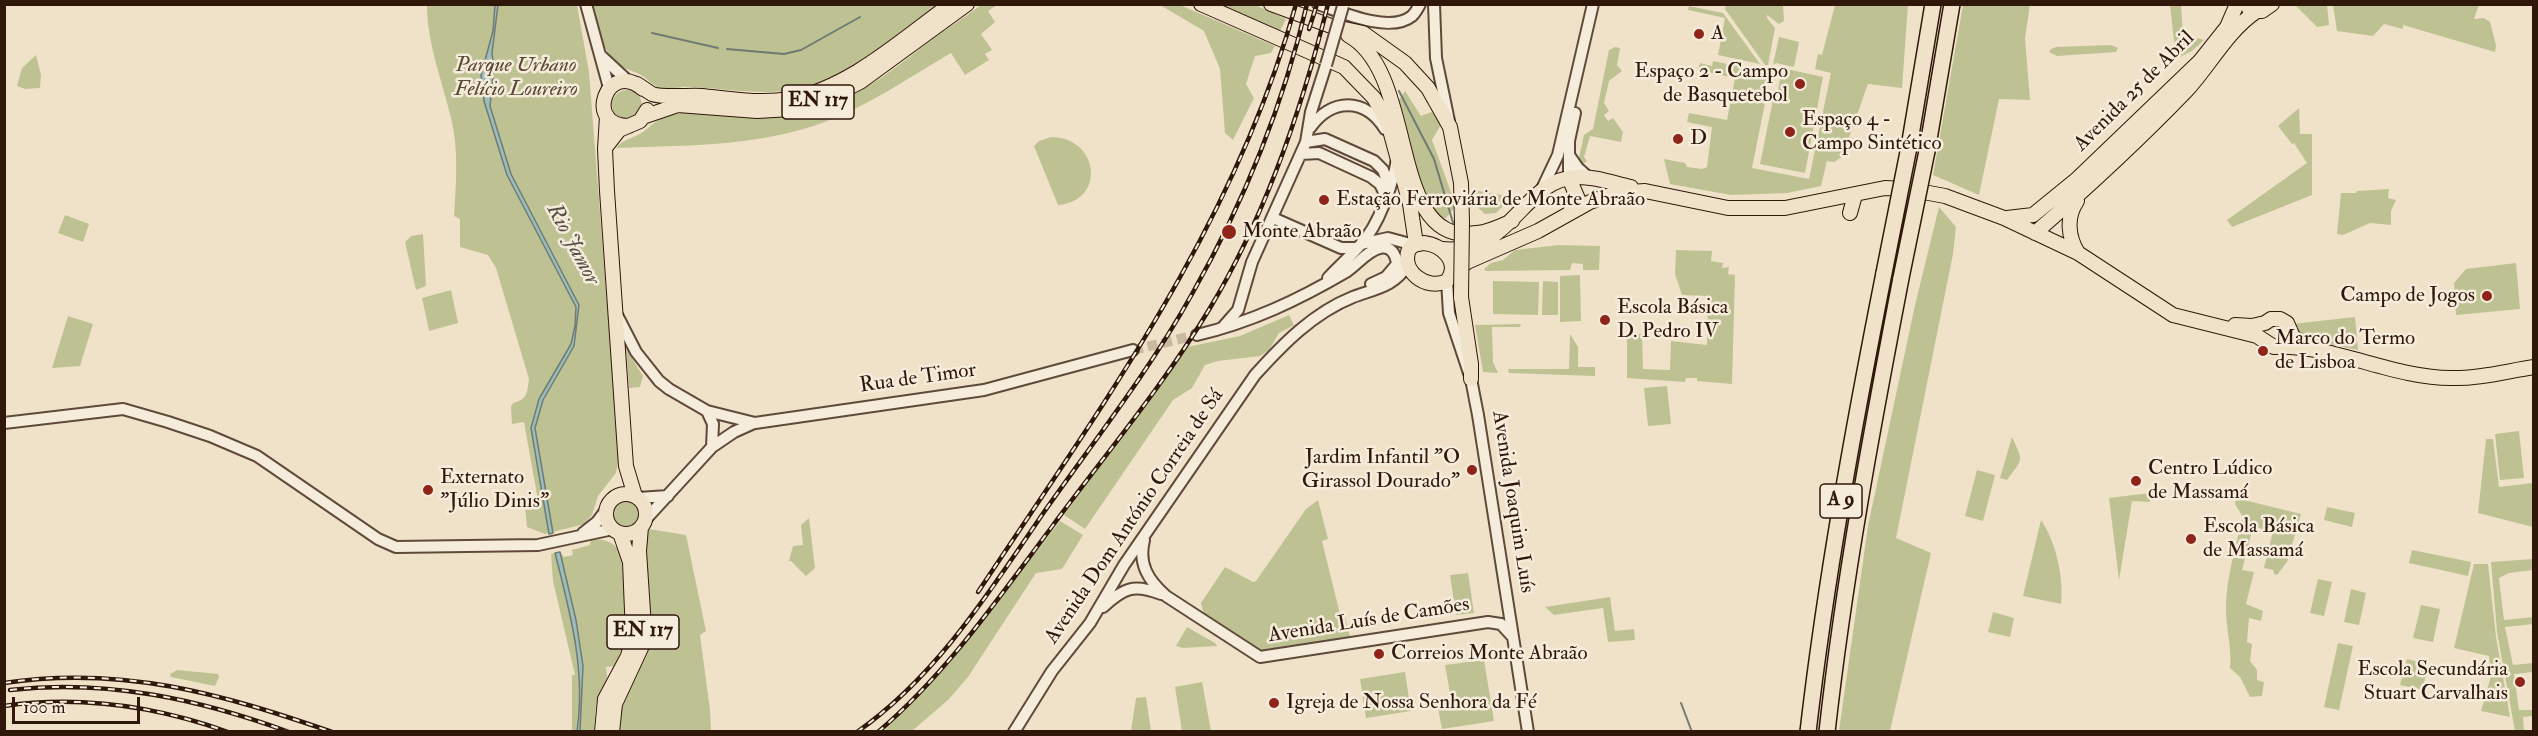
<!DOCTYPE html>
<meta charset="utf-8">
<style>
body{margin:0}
#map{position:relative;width:2538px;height:736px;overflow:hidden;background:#f0e2c9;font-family:"IM FELL Double Pica",serif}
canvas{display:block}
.frame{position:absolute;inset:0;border:6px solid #2f170a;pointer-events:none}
.scale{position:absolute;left:12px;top:697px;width:128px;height:27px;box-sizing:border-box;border:3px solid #2f170a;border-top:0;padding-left:8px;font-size:18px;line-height:21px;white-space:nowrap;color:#2f170a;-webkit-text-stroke:4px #f5ecdc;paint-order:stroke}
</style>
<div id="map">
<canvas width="2538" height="736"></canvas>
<div class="frame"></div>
<div class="scale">100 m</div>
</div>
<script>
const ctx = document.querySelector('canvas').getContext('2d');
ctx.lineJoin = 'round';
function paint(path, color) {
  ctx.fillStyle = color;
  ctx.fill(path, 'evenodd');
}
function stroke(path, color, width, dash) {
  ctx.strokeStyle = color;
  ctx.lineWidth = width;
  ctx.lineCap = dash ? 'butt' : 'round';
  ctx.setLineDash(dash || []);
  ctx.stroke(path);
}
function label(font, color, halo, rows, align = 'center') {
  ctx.font = font + ' "IM FELL Double Pica",serif';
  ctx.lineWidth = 5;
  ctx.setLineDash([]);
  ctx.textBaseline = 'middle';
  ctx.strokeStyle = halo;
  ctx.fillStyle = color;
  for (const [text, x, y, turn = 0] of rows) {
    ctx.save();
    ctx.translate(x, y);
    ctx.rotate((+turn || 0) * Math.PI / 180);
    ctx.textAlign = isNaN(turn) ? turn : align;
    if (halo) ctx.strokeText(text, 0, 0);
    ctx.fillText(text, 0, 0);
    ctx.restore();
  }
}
paint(new Path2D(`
 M427 5H577L589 72 619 456 616 473 598 496 592 515 584 524 545 534 527 527 525 507 539 506 524 422 512 424 511 407 513 403C528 399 527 393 529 379L496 268 488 255 460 247V219L454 216C456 183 459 151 451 118 442 80 427 44 427 5Z
 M592 5H938C902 31 867 64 825 81 778 100 739 89 690 87 681 86 668 91 659 88 653 85 649 81 644 77 637 71 627 71 620 65 601 51 596 26 592 5Z
 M981 5H997L988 11 995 22 981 34 992 50 985 54 989 60 965 75 951 53C915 74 880 98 842 115 770 147 693 145 616 148 624 138 633 139 643 132 650 127 656 120 665 117 699 105 739 120 775 117 842 111 877 82 929 42 946 29 964 18 981 5Z
 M1160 5H1180L1275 46 1271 53 1255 56 1246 84 1254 98 1233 140 1225 133 1220 69 1204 31Z
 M1216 5H1255L1286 19 1280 31Z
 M1726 5H1783L1784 21 1779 24 1767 15V18L1775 28 1768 65H1765L1725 9Z
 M1835 5H1908L1902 88 1868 84 1842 157 1834 162 1827 161 1821 186 1787 193 1731 195 1670 184 1664 159 1685 163 1687 167 1702 169 1707 167 1712 127 1687 122 1689 113 1727 120 1735 78 1698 70 1700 63 1712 66 1713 61 1771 73 1752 168 1809 179 1831 73 1815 69 1818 54 1822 55Z
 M1963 5H2030L2025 38 2030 100 1999 99 1979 195 1933 175Z
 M2170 5H2181L2183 34 2204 40 2192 51 2176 59Z
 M2295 5H2327L2329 25 2317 27Z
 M2333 5H2479L2474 19 2484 18 2490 22 2496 45 2495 52 2403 25V29L2384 24 2373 36 2337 31Z
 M1689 6 1723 13 1760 64 1718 55 1725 18 1688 10Z
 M1779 37 1799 42 1794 67 1776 63 1773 65Z
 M2111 45 2118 48 2116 52 2057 56 2049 52 2051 49 2056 47Z
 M1615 47 1620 48 1617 65 1622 71 1609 81 1604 103 1609 111 1604 115 1608 121 1613 118 1623 132 1621 142 1590 136 1584 157 1587 161 1583 164 1579 158 1584 135 1593 129 1609 50Z
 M36 55 41 75 40 88 25 89 17 86 22 68Z
 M1782 68 1823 77 1805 173 1760 164 1775 90H1778Z
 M612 105a15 15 0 1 1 30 0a15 15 0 1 1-30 0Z
 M1405 91 1421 116 1432 112 1442 123 1432 140 1456 206 1446 218C1443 217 1440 217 1437 215 1421 205 1402 123 1397 103Z
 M2299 108 2300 134H2312V195L2232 227 2227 220 2307 163 2294 143 2292 144 2278 126Z
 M1051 137C1099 137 1107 201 1058 205L1034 146 1039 141Z
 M2389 189 2388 198 2396 200 2391 211V225L2370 223 2343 235 2337 234 2341 193H2356L2357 191Z
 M1473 190 1512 197 1496 213 1485 214 1476 206Z
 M1939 207 1956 227 1953 254 1896 538 1931 553 1890 731H1839L1868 526 1915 305Z
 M65 215 89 224 83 242 58 233Z
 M423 234 426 286 416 290 405 242 411 236Z
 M1559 245 1600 246 1599 270H1583V264L1572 263 1570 270 1486 271 1484 269 1491 263 1503 260 1515 250Z
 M1676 250 1712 251 1711 261 1723 263 1722 268 1729 267 1728 274 1735 275 1732 384 1697 381V378H1686L1685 382 1627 378V334H1642L1643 369 1670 370 1671 341 1707 345 1708 296 1682 295 1675 274Z
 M2516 263 2520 309 2456 315 2454 283 2466 269Z
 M1580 275 1581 321 1560 322V276Z
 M1493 281 1539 282 1538 315 1493 314Z
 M1543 281 1558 282V315H1542Z
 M451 290 458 323 429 331 422 298Z
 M1289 315 1294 325 1279 333 1269 350 1260 356 1218 361 1205 365 1192 388 1173 400 1085 529 1064 515 1187 347 1240 336Z
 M68 316 93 324 80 366 52 368Z
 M2355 317 2358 350 2303 339 2292 324Z
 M1521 324 1520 327H1492L1493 362 1498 373 1483 372 1475 325Z
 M1570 334 1578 347V367H1595V376L1509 373 1508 369H1569Z
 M626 349 643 376 640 387 629 388Z
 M1667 386 1671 424 1648 426 1644 388Z
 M2519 431 2524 478 2500 480 2495 434Z
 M2012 437C2024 463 2023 458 2007 480L2000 478Z
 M2486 439H2493L2499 487 2533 483V527L2478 513Z
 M1977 470 1995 475 1983 521 1965 516Z
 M2238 491 2244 493V500L2301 514 2287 562 2277 575 2274 574 2273 570 2264 568 2273 531 2253 527 2242 570 2254 572 2246 604 2263 611 2261 621 2249 618 2247 642 2252 644 2250 661 2257 670V680L2264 682 2262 696 2250 697 2240 677 2230 668C2232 648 2226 629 2226 608 2226 578 2236 546 2243 517L2235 504Z
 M2150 493V502L2132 501 2119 580 2109 498Z
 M1318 500 1328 539 1322 541 1341 618 1345 617 1351 640 1261 651 1204 615 1201 603 1225 567 1253 582 1256 581 1306 509Z
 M611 514a14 14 0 1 1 28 0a14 14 0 1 1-28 0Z
 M2327 507 2355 513 2352 527 2324 520Z
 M809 518 815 568 806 576 791 561H789L793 546 803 545 801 525Z
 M2041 520C2056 542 2064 577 2061 604L2023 596Z
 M1060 521 1083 535 1062 569 1036 573 968 677 948 700 912 731H884L949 664Z
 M649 529 686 535 706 631 700 635 710 710 711 731 618 732 619 712 644 543Z
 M591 539C606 539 616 542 622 557L626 627 625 641 615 666 606 667 607 678 596 705 594 731H572V675H575L553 581 551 554 560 552 564 557 573 555 572 550 590 545Z
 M2412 550 2471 562 2468 576 2409 563Z
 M2533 559V570L2509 573 2499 578 2504 620 2533 617V624L2505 627 2513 665 2533 663V672L2514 674 2519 710H2534L2533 716 2523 717 2524 731H2515L2497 632 2491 562Z
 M2474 564H2488L2496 637 2510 717 2481 711 2491 676 2489 656 2454 648Z
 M1468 573 1474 613 1456 615 1450 575Z
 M2318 579 2332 582 2324 616 2310 613Z
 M2351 589 2366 593 2359 625 2344 622Z
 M1610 597 1615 631 1634 629 1635 640 1608 642 1603 608 1554 615 1545 607Z
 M2421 605 2440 609 2433 642 2413 638Z
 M1993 612 2014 618 2010 637 1988 632Z
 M1187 627 1215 643 1217 646 1183 648 1176 646Z
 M2338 643 2353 646 2339 710 2324 707Z
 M2407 659 2429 665 2422 690 2400 685Z
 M1484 660 1494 721 1442 729 1438 708 1452 705 1445 665Z
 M177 670 218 674 219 677 215 686 171 677 170 674Z
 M1405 672 1411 711 1366 718 1360 679Z
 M1202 682 1211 731H1182L1175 687Z
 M1146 697 1151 731H1131L1136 698Z`), '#bec293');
const water = new Path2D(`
 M495 5H498L492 53 494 68 490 106 511 174 579 305 574 346 543 400 535 428 553 533 549 534 531 428 539 399 571 344 575 326 576 307 507 175 484 101 481 75 493 31Z
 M560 552 576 620 583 666 580 731H577C586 670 570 612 555 553Z`);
paint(water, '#9bbdbb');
stroke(water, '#707b74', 1.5);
stroke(new Path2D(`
 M652 33 718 48
 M727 49 784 54 801 50 860 17
 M1399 91 1434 159 1454 226
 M1681 703 1692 732`), '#707b74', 2);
stroke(new Path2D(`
 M1133 350 1197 335`), '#c9b9a3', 10, [10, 5]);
const minor = new Path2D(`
 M586 4 609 88
 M1318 4C1341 12 1390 34 1412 16 1415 13 1418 8 1420 4
 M1434 4 1436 58 1449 121
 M600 55 628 81
 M1310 128C1331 98 1365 97 1385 129
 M1306 142 1325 139 1374 161 1383 170 1390 188
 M1301 154 1319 153 1371 177 1380 184 1386 196
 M1569 155 1578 168 1589 178
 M1569 178V141L1575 113
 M1541 191 1558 155 1593 4
 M1273 218 1341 248H1356
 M1361 244 1388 238 1414 245
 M1328 278C1339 266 1351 256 1361 244 1379 225 1393 184 1397 159
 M1447 281 1449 313 1471 379 1478 415 1528 732
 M616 313 636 352 659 381 669 389 707 411 755 423 984 390 1133 350
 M1223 327 1238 310 1252 262 1306 142 1311 112 1326 65
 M1197 335C1252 322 1298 300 1346 272 1357 265 1367 251 1380 248 1391 245 1396 255 1397 264L1386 277 1371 284
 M707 411 713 424 712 447
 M4 423 123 409 168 422 210 436 257 456 378 539 396 547 538 545 613 529
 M638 498 668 496
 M645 520 712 447 734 432 754 423
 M583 533 597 522 606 510
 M1144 540C1138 564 1148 580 1166 596L1260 657 1488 622 1501 624 1512 636
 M1103 607C1125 587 1134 584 1161 594
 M1014 732 1052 671 1090 623 1124 565 1255 375C1283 344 1313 313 1353 297 1374 289 1396 286 1407 265`);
const major = new Path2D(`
 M1201 4 1344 67 1374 98 1388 123 1410 204 1416 244
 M1271 4 1331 26 1363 33 1405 63 1428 88 1450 127 1461 183 1462 222
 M2249 9 2262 11 2272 4
 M1348 35C1420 74 1386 248 1477 233 1489 232 1501 226 1512 221
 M637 84C642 87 647 91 652 94 662 98 690 95 702 96 731 99 761 104 790 99 850 88 902 39 951 4
 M607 116 605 149 607 191 626 466 635 496
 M643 117 678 105 757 111 791 109 823 101 860 82 967 4
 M629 126C583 127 607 58 643 89
 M605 148 619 130 640 121 647 110
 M1569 178 1578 199 1570 212
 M2077 201C2066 217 2068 237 2078 253
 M1850 213 1855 195
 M2007 218 2033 215 2076 180 2200 61 2227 27 2237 4
 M2035 233C2088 187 2139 140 2187 90 2210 65 2228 30 2257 11
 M1424 243C1443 245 1461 263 1447 281 1426 291 1400 271 1409 249L1414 245Z
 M1442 249C1511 256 1522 180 1576 177 1594 176 1613 183 1631 187
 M1451 275 1467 262 1538 231 1590 202 1616 193 1645 191 1728 208H1785L1885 188 1907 189 1945 196 2004 218 2078 253 2173 315 2257 336 2274 347C2333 344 2392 378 2451 378 2478 379 2507 371 2534 367
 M1461 297 1471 364V379
 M2235 325 2252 326 2265 323 2271 319H2280L2287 323 2293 337 2309 346
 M606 514a20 20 0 1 1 40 0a20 20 0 1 1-40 0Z
 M602 732 605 699 628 656 633 635 630 562 620 533
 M612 732 615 704 641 648 644 627 639 551 641 527`);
const highway = new Path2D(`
 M1909 147 1933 4
 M1927 151 1952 4
 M1808 732C1826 577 1854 425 1884 273
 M1827 732C1844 579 1872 429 1901 278`);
stroke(minor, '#5f4a3a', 14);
stroke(major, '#2f170a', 16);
stroke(highway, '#2f170a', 18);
stroke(minor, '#f5ecdc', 10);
stroke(major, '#f0e2c9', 14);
stroke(highway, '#f0e2c9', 15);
const rail = new Path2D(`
 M1309 29 1317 4
 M978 592C1103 404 1235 225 1296 4
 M4 683C122 665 222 694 332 732
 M10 690C106 679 199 699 289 732
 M4 706C81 695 155 706 228 732
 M857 732C937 676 990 591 1044 512 1094 441 1150 370 1192 294 1243 204 1283 106 1307 4
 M878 732C946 674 997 600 1051 528 1104 456 1164 385 1210 308 1266 215 1302 109 1328 4`);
stroke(rail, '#2f170a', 4.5);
stroke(rail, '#f5ecdc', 2, [7]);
const minorBridge = new Path2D(`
 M1326 65 1343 6`);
const majorBridge = new Path2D(`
 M1461 297 1462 222`);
const highwayBridge = new Path2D(`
 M1884 273 1909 147
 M1901 278 1927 151`);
stroke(minorBridge, '#5f4a3a', 14, []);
stroke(majorBridge, '#2f170a', 16, []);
stroke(highwayBridge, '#2f170a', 18, []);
stroke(minorBridge, '#f5ecdc', 10);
stroke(majorBridge, '#f0e2c9', 14);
stroke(highwayBridge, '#f0e2c9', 15);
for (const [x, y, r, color] of [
 [1699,34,6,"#8f2418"],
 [1800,84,6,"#8f2418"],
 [1790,132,6,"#8f2418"],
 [1678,139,6,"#8f2418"],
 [1324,200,6,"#8f2418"],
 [1229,232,8,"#8f2418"],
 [2487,296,6,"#8f2418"],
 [1605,320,6,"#8f2418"],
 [2263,351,6,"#8f2418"],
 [1472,470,6,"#8f2418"],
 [2136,481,6,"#8f2418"],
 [428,490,6,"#8f2418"],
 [2191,539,6,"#8f2418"],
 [1379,654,6,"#8f2418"],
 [2520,682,6,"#8f2418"],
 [1274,703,6,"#8f2418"]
]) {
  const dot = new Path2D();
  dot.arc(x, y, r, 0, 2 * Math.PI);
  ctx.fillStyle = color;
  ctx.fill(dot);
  stroke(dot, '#f5ecdc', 2);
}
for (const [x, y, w] of [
 [818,102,72],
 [1841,501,42],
 [643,632,72]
]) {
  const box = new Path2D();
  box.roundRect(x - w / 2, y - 17, w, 34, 4.5);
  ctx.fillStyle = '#f5ecdc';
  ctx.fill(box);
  stroke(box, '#2f170a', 1.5);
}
label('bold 20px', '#2f170a', null, [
 ["EN 117",818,102],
 ["A 9",1841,501],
 ["EN 117",643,632]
]);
label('21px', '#2f170a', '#f5ecdc', [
 ["A",1711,34],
 ["Espaço 2 - Campo",1788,72,"right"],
 ["de Basquetebol",1788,96,"right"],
 ["Espaço 4 -",1802,120],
 ["Campo Sintético",1802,144],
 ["D",1690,139],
 ["Estação Ferroviária de Monte Abraão",1336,200],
 ["Monte Abraão",1242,232],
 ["Campo de Jogos",2475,296,"right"],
 ["Escola Básica",1617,308],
 ["D. Pedro IV",1617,332],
 ["Marco do Termo",2275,339],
 ["de Lisboa",2275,363],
 ["Jardim Infantil \"O",1460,458,"right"],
 ["Girassol Dourado\"",1460,482,"right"],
 ["Centro Lúdico",2148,469],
 ["de Massamá",2148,493],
 ["Externato",440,478],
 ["\"Júlio Dinis\"",440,502],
 ["Escola Básica",2203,527],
 ["de Massamá",2203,551],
 ["Correios Monte Abraão",1391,654],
 ["Escola Secundária",2508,670,"right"],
 ["Stuart Carvalhais",2508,694,"right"],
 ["Igreja de Nossa Senhora da Fé",1286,703]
], 'left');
label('italic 21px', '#5a4a33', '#f5ecdc', [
 ["Parque Urbano",516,66],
 ["Felício Loureiro",516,90]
]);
label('21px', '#2f170a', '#f5ecdc', [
 ["Avenida 25 de Abril",2135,92,-45],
 ["Rua de Timor",918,379,-8],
 ["Avenida Joaquim Luís",1512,502,81],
 ["Avenida Dom António Correia de Sá",1135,517,-56],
 ["Avenida Luís de Camões",1369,621,-9]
]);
label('italic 22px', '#555148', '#f5ecdc', [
 ["Rio Jamor",572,245,62]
]);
</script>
